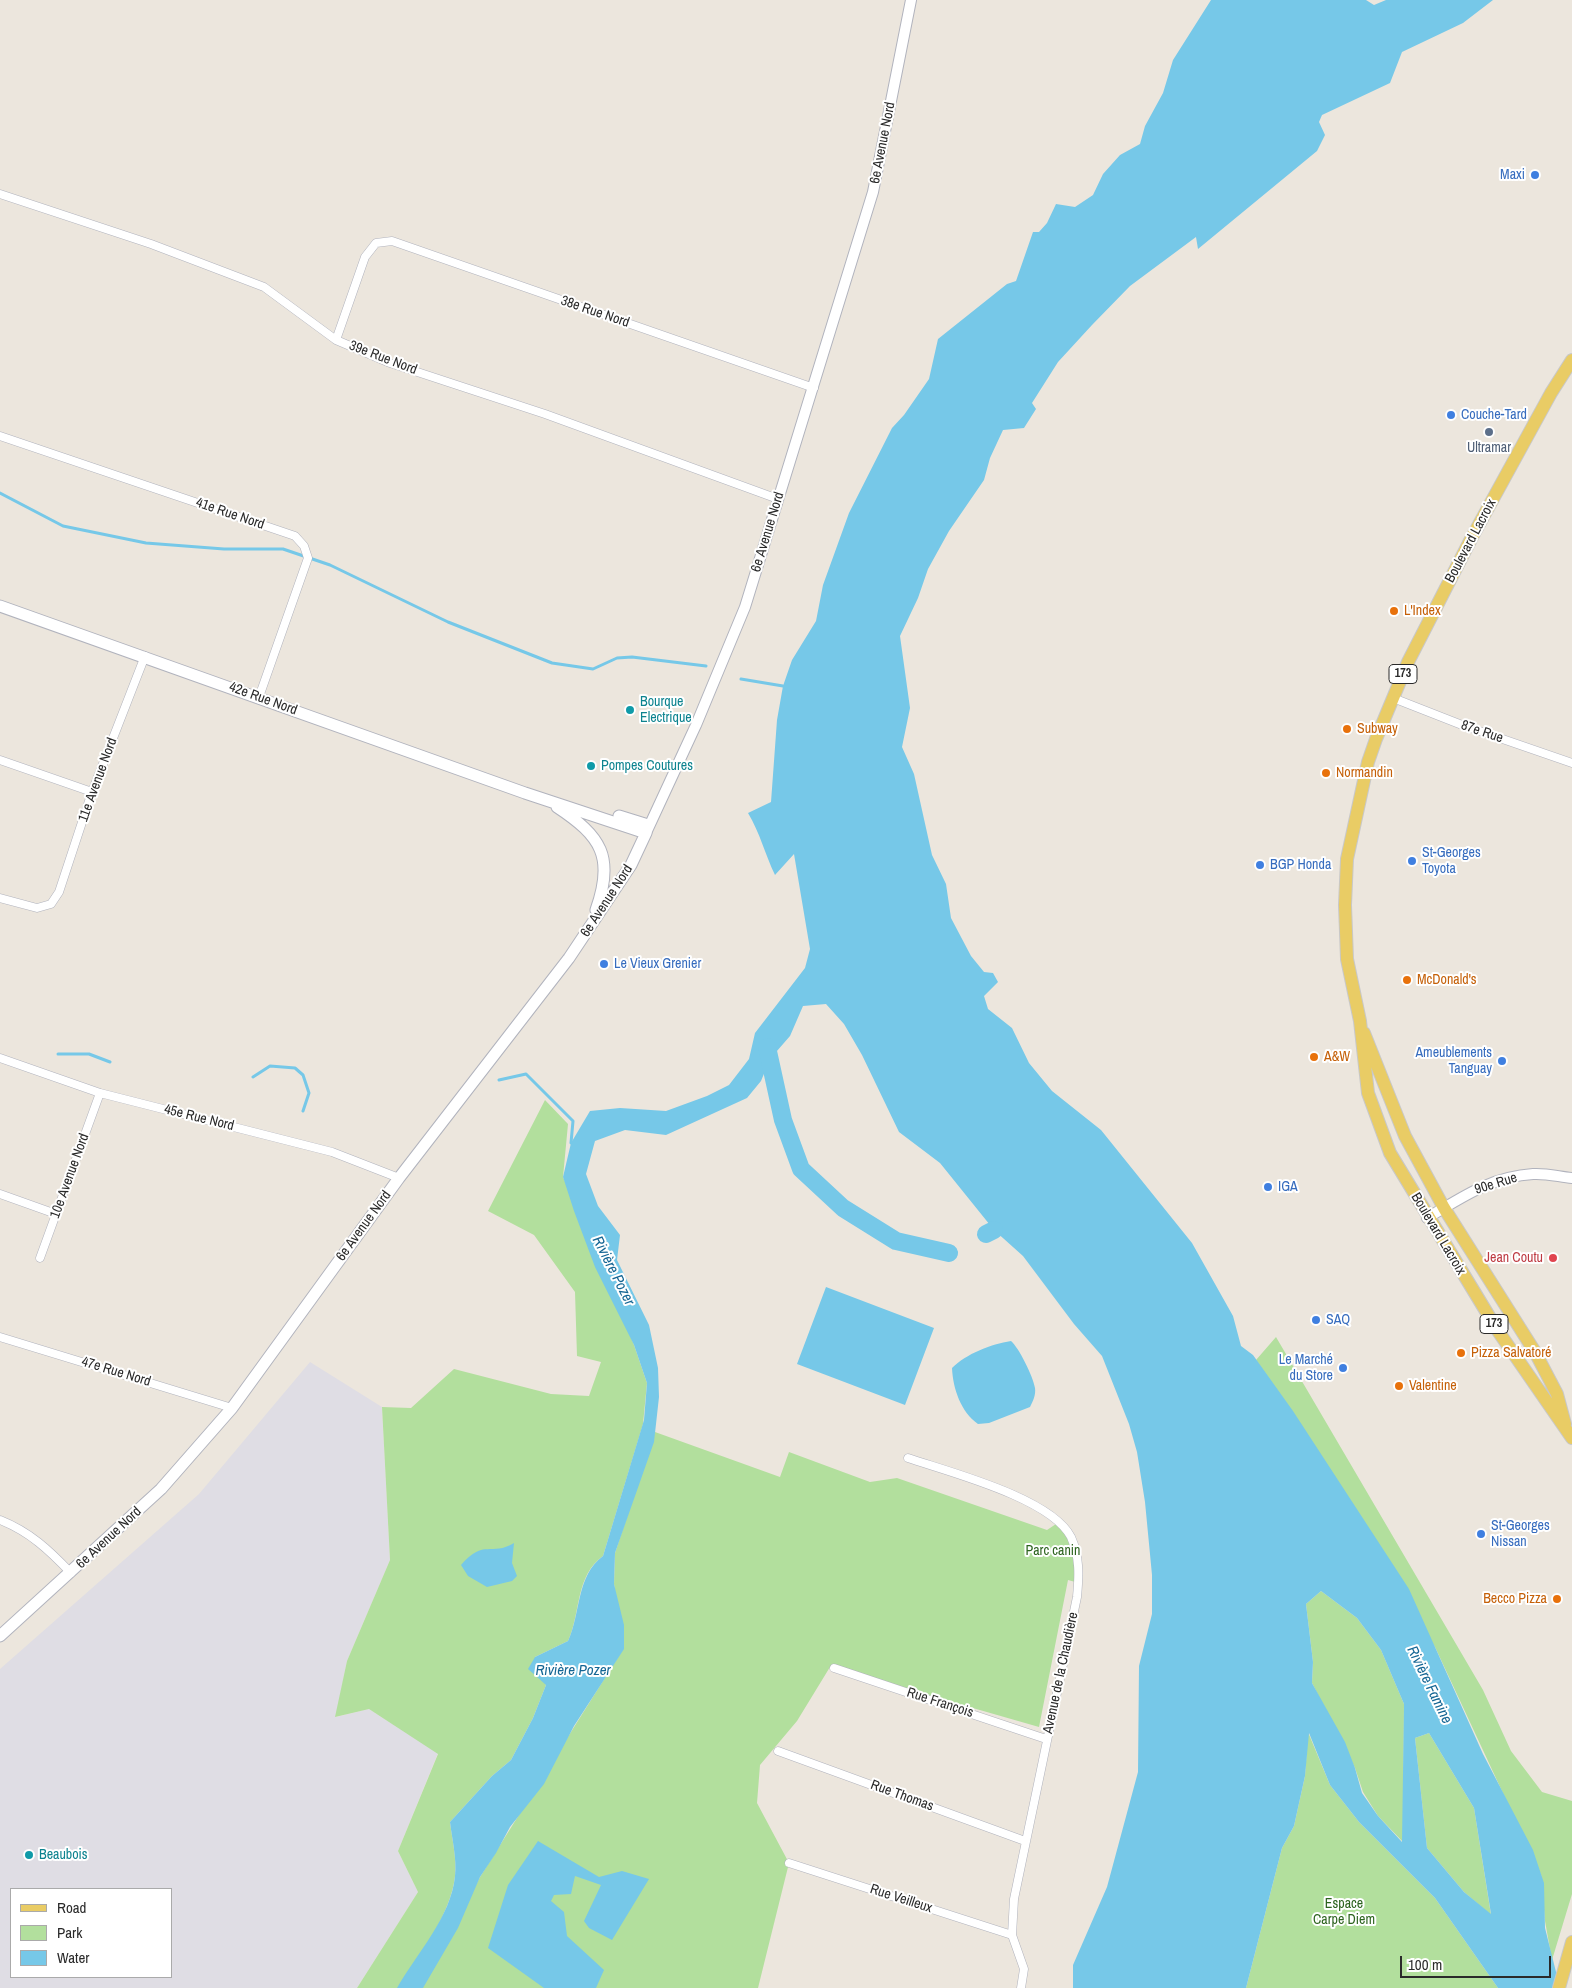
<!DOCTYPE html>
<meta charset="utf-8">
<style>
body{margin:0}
#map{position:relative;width:1572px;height:1988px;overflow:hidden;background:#ece6dd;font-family:"Archivo Narrow",sans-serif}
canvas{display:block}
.legend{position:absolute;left:10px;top:1888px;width:162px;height:90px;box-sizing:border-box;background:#fff;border:1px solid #aaa;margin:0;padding:6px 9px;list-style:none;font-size:15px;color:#2a2a2a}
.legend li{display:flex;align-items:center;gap:10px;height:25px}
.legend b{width:25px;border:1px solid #aaa}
.scale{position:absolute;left:1400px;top:1956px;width:151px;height:22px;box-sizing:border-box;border:2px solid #2a2a2a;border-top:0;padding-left:6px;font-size:15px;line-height:18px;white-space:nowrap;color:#2a2a2a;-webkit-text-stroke:4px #fff;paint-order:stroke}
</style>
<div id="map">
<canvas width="1572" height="1988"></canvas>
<ul class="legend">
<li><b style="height:6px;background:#e9cc65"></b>Road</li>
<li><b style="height:14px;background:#b2df9d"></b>Park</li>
<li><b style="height:14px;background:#76c8e8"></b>Water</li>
</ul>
<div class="scale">100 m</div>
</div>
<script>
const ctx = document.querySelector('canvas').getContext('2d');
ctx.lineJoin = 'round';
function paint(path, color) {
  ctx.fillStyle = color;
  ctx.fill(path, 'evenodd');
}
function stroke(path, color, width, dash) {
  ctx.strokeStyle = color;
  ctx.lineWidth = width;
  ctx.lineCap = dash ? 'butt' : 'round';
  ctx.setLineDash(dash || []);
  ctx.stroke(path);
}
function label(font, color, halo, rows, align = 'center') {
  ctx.font = font + ' "Archivo Narrow",sans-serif';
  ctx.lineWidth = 4;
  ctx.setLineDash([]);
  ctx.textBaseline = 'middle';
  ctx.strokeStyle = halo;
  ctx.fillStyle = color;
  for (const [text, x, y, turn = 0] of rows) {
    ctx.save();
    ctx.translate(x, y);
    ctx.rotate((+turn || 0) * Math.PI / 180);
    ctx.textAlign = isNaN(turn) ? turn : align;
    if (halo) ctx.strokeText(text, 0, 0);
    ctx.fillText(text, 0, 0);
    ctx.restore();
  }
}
paint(new Path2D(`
 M310 1362 382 1407 390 1560 347 1661 336 1717 369 1709 438 1753 398 1851 418 1892 357 1988H0V1669L199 1494ZM11 1889H171V1977H11Z`), '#dfdde4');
paint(new Path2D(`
 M545 1100 568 1124 563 1177 634 1345 647 1383 643 1424 603 1556C575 1576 581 1613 568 1641L535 1657 546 1685 533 1718 511 1760 492 1776 450 1822C452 1839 457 1859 455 1876 451 1914 419 1956 400 1988H357L418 1892 398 1851 438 1754 369 1709 335 1717 347 1661 390 1560 382 1407 411 1408 454 1369 551 1394 589 1396 601 1362 577 1356 575 1292 534 1235 488 1211Z
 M1276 1337 1483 1690 1511 1751 1542 1792 1572 1801V1894L1552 1960 1545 1921 1541 1875 1435 1647 1256 1360Z
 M655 1432 780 1477 789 1452 870 1482 897 1478 1047 1530 1059 1522 1070 1536 1079 1583 1068 1580 1039 1727 830 1667 797 1721 760 1765 757 1803 789 1863 758 1988H422L480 1877 623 1649 614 1584 615 1553Z
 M1321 1591 1357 1618 1381 1650 1404 1704 1403 1842 1378 1816 1363 1792 1355 1768 1312 1683 1313 1662 1306 1604Z
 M1308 1732 1330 1785 1359 1822 1435 1898 1498 1988H1246L1282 1848 1294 1826 1305 1776Z
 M1429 1733 1474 1808 1491 1915 1464 1892 1427 1848 1415 1738Z`), '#b2df9d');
paint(new Path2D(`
 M1211 0H1366L1374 5 1386 0H1493L1463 23 1402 52 1390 83 1322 115 1319 122 1325 135 1317 151 1198 249 1196 237 1130 286 1092 325 1058 362 1032 403 1036 409 1024 428 1003 430 990 458 984 480 949 531 928 569 918 598 900 636 910 708 902 747 914 774 932 855 946 884 951 918 971 956 984 972 993 973 998 982 984 996 988 1009 1012 1028 1029 1063 1052 1091 1101 1130 1192 1243 1233 1316 1241 1346 1253 1355 1293 1411 1409 1589 1483 1754 1533 1850 1544 1883 1545 1928 1560 1988H1498L1435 1898 1359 1822 1330 1785 1309 1733 1305 1776 1294 1826 1282 1848 1246 1988H1073V1965L1107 1887 1138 1772 1139 1666 1152 1614V1575L1145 1502 1137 1452 1129 1424 1102 1356 1074 1324 1023 1256 994 1230 940 1163 899 1132 862 1055 844 1024 826 1004 803 1006 790 1036 770 1059 761 1081 747 1098 666 1135 625 1130 595 1141 586 1174 598 1206 620 1235 617 1260 649 1325 658 1368 659 1397 654 1442 615 1553 614 1584 624 1625V1649L574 1726 544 1784 510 1827 496 1853 480 1877 458 1928 423 1988H397C417 1953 451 1917 455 1876 457 1859 452 1839 450 1822L492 1776 511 1760 533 1718 546 1685 528 1669 535 1657 568 1641C581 1613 576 1576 603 1556L644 1420 647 1383 634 1345 595 1267 574 1211 563 1177 571 1143 590 1111 620 1108 666 1111 707 1096 729 1085 749 1059 755 1033 805 968 810 949 794 854 775 875C765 854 760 833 748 813L771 802 777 720 783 686 792 660 816 621 823 585 849 513 892 428 904 415 929 379 938 339 1007 284 1016 281 1033 232H1039L1047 223 1056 204 1075 207 1093 195 1103 174 1120 155 1140 144 1145 126 1163 93 1173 60ZM1321 1591 1357 1618 1381 1650 1404 1704 1402 1842 1378 1816 1362 1793 1355 1768 1345 1742 1312 1683 1313 1662 1306 1604ZM1429 1733 1474 1808 1491 1914 1464 1892 1427 1848 1415 1738Z
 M826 1287 934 1328 905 1405 797 1364Z
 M1011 1341C1019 1348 1033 1376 1035 1388 1036 1395 1033 1401 1030 1407L989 1423 978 1424C961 1412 953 1389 952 1368 966 1354 991 1344 1011 1341Z
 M514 1543 512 1563 517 1576 512 1581 487 1587 468 1576 461 1565C484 1538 491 1557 514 1543Z
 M538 1841 599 1877 622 1871 649 1879 612 1940 589 1928 584 1921 601 1885 575 1876 571 1894 554 1895 551 1901 564 1912 567 1936 604 1970 596 1988H544L488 1948 508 1885Z`), '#76c8e8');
stroke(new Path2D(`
 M0 493 63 526 146 543 224 549H283L330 565 448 622 552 663 593 669 617 658 632 657 706 666
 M741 679 783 686
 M58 1054H89L110 1062
 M253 1077 270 1066 295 1068 303 1075 309 1093 303 1111
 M499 1080 526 1074 573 1121 571 1143`), '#76c8e8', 3);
stroke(new Path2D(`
 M767 1047 783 1120 801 1169 843 1208 896 1241 949 1253
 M986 1234 994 1230`), '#76c8e8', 18);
const minor = new Path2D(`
 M0 194 151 244 264 287 336 340 390 363 545 414 778 499
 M336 340 365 257 376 243 392 241 814 388
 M0 436 295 536 304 546 308 558 259 697
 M1393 698 1462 725 1572 763
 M0 760 92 792
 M0 898 37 908 51 904 59 892 92 792 145 656
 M0 1058 100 1093 332 1152 399 1178
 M0 1194 56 1214
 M40 1258 100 1093
 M0 1337 232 1408
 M908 1458C949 1472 1051 1498 1071 1537 1080 1557 1079 1576 1077 1597L1014 1899 1012 1935 1024 1969 1021 1988
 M0 1520C30 1532 49 1550 71 1573
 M834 1668 1046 1739
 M778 1751 1025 1841
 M789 1863 1012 1935`);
const tertiary = new Path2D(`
 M646 833 696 725 745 607 873 192 911 0
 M1427 1218C1463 1197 1490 1177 1533 1174 1546 1173 1560 1177 1572 1178`);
const secondary = new Path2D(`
 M0 606 525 793 646 833 631 865 569 958 399 1178 232 1408 161 1489 0 1636
 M557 807C601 836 615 857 596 910
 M619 816 648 825`);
const primary = new Path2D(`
 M1572 360 1551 393 1471 539 1408 662 1376 739 1368 762 1347 859 1345 905 1347 959 1360 1021 1368 1093 1390 1153 1498 1331 1572 1438
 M1364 1033 1405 1136 1444 1208 1535 1352 1557 1394 1565 1424
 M1559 1988 1572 1942`);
stroke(minor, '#b1b3bd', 9);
stroke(tertiary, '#b1b3bd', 12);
stroke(secondary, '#b1b3bd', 13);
stroke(primary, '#c8c8c8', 14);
stroke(minor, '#fff', 8);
stroke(tertiary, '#fff', 10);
stroke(secondary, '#fff', 11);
stroke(primary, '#e9cc65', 12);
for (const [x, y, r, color] of [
 [1535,175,5,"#3f7fe0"],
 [1451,415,5,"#3f7fe0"],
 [1489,432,5,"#5c6f8a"],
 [1394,611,5,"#e8710a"],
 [630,710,5,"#0f9aa8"],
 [1347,729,5,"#e8710a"],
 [591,766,5,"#0f9aa8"],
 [1326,773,5,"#e8710a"],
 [1412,861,5,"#3f7fe0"],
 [1260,865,5,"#3f7fe0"],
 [604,964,5,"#3f7fe0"],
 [1407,980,5,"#e8710a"],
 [1314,1057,5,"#e8710a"],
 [1502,1061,5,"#3f7fe0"],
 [1268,1187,5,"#3f7fe0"],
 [1553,1258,5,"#e0444e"],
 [1316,1320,5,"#3f7fe0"],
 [1461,1353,5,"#e8710a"],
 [1343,1368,5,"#3f7fe0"],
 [1399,1386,5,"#e8710a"],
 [1481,1534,5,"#3f7fe0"],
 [1557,1599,5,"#e8710a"],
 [29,1855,5,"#0f9aa8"]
]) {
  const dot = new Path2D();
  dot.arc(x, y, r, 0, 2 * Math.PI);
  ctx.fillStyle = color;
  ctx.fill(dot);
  stroke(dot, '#fff', 2);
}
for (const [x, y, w] of [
 [1403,674,28],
 [1494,1324,28]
]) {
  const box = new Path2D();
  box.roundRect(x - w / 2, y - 9.5, w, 19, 4);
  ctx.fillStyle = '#fff';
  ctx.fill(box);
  stroke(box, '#2a2a2a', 1);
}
label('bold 12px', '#2a2a2a', null, [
 ["173",1403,674],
 ["173",1494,1324]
]);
label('14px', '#2a2a2a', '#fff', [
 ["6e Avenue Nord",883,143,-79],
 ["38e Rue Nord",595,312,19],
 ["39e Rue Nord",383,358,21],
 ["41e Rue Nord",230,514,19],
 ["6e Avenue Nord",768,532,-73],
 ["Boulevard Lacroix",1471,541,-62],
 ["42e Rue Nord",263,699,20],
 ["87e Rue",1482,732,19],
 ["11e Avenue Nord",98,780,-70],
 ["6e Avenue Nord",607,901,-57],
 ["45e Rue Nord",199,1118,14],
 ["10e Avenue Nord",70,1176,-70],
 ["90e Rue",1496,1184,-17],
 ["6e Avenue Nord",364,1226,-54],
 ["Boulevard Lacroix",1438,1234,59],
 ["47e Rue Nord",116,1372,17],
 ["6e Avenue Nord",109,1538,-43],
 ["Avenue de la Chaudière",1061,1673,-78],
 ["Rue François",940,1703,18],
 ["Rue Thomas",902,1796,20],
 ["Rue Veilleux",901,1899,18]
]);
label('14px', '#366cbe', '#fff', [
 ["Maxi",1525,175,"right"],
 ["Couche-Tard",1461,415],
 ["St-Georges",1422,853],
 ["Toyota",1422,869],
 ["BGP Honda",1270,865],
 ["Le Vieux Grenier",614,964],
 ["Ameublements",1492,1053,"right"],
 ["Tanguay",1492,1069,"right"],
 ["IGA",1278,1187],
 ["SAQ",1326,1320],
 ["Le Marché",1333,1360,"right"],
 ["du Store",1333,1376,"right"],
 ["St-Georges",1491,1526],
 ["Nissan",1491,1542]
], 'left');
label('14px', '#4e5e75', '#fff', [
 ["Ultramar",1489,448]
]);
label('14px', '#c56008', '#fff', [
 ["L'Index",1404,611],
 ["Subway",1357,729],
 ["Normandin",1336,773],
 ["McDonald's",1417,980],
 ["A&W",1324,1057],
 ["Pizza Salvatoré",1471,1353],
 ["Valentine",1409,1386],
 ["Becco Pizza",1547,1599,"right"]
], 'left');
label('14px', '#0d838f', '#fff', [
 ["Bourque",640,702],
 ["Electrique",640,718],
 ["Pompes Coutures",601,766],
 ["Beaubois",39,1855]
], 'left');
label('14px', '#be3a42', '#fff', [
 ["Jean Coutu",1543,1258]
], 'right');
label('14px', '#2c631e', '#fff', [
 ["Parc canin",1053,1551],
 ["Espace",1344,1904],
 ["Carpe Diem",1344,1920]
]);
label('italic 15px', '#156694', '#fff', [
 ["Rivière Pozer",613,1271,63],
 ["Rivière Pozer",573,1671],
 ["Rivière Famine",1429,1685,64]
]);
</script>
